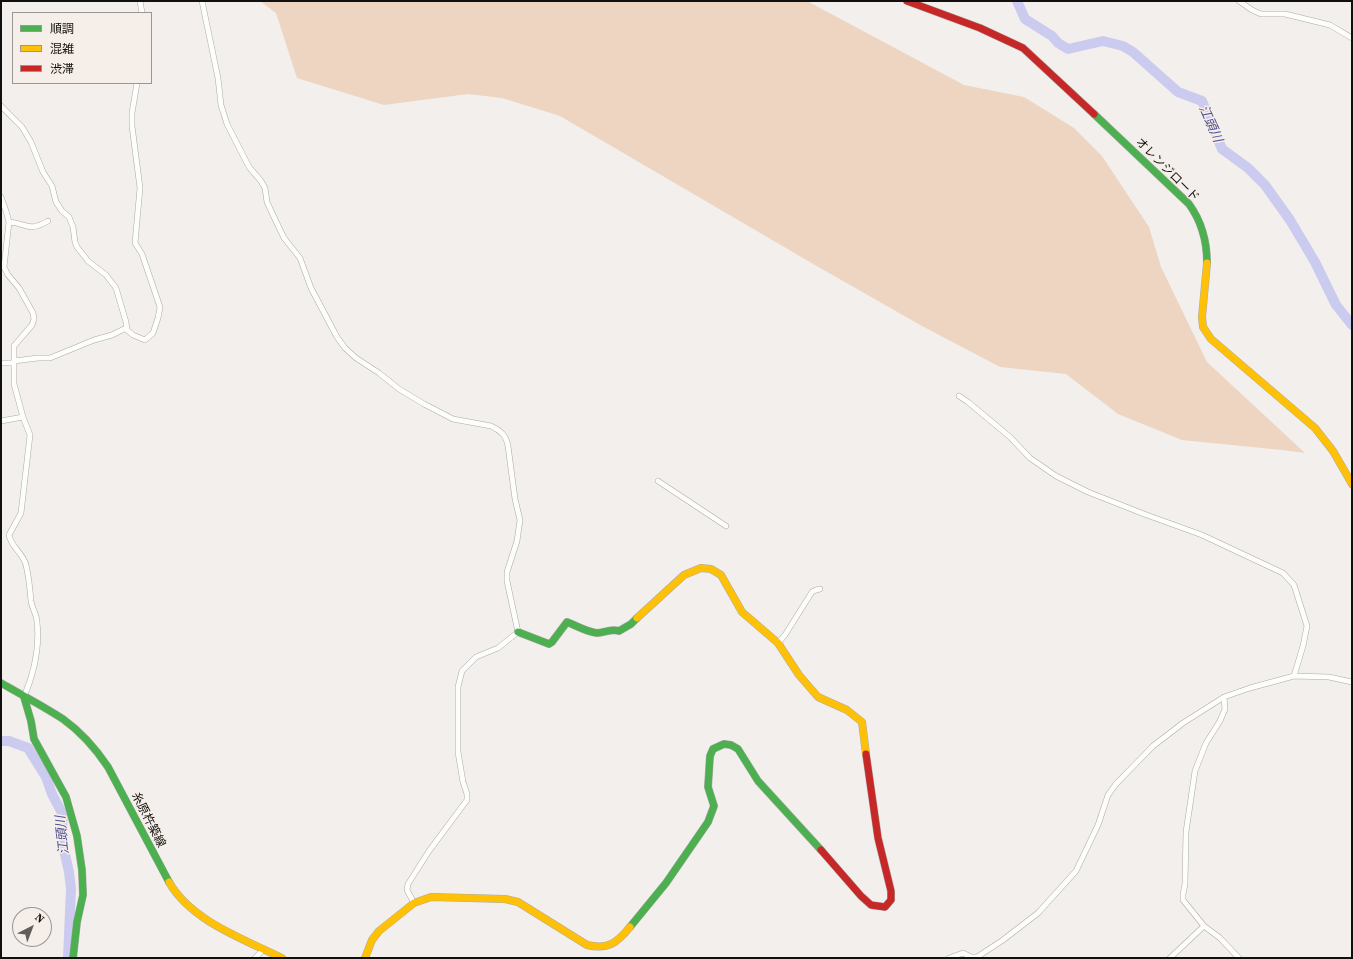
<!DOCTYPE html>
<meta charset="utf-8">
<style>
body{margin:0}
#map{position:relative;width:1353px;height:959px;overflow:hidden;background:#f3efec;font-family:"Source Serif 4","Noto Sans JP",serif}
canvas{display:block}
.frame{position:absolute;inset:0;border:2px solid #12100e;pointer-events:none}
.legend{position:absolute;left:12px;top:12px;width:140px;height:72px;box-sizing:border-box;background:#f6efe9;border:1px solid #9b9691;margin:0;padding:5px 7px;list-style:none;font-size:12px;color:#12100e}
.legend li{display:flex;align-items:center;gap:8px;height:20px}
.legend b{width:20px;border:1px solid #9b9691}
.north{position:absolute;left:12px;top:907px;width:40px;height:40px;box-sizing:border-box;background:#f6efe9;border:1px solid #9b9691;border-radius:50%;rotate:42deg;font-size:11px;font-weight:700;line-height:16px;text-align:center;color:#12100e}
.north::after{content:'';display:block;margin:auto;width:14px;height:18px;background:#615e5c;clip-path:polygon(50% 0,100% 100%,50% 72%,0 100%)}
</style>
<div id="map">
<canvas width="1353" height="959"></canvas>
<div class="frame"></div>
<ul class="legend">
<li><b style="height:5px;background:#4caf50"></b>順調</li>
<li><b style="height:5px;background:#ffc107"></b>混雑</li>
<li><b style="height:5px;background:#c62828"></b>渋滞</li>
</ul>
<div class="north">N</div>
</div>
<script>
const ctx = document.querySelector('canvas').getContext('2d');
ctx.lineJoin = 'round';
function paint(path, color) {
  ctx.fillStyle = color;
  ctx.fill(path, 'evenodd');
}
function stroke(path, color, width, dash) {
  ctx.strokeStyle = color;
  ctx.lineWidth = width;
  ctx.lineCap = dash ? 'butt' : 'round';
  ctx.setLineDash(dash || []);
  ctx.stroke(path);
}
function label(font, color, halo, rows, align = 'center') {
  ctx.font = font + ' "Source Serif 4","Noto Sans JP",serif';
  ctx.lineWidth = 3;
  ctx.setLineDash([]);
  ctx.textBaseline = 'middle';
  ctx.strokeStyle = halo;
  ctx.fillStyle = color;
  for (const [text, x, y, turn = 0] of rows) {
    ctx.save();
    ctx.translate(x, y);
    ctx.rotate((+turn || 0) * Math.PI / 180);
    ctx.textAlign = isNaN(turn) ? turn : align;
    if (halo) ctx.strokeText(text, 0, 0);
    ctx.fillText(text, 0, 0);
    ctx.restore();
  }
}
paint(new Path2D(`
 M260 1H807L964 85 1024 97 1074 128 1102 156 1149 227 1161 267 1207 362 1305 453 1282 450 1182 440 1118 414 1066 374 1000 367 922 326 815 265 560 116 502 98 468 94 384 105 297 78 276 13Z`), '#edd5c1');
stroke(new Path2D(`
 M1017 1 1025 19 1052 36 1058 43 1068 49 1103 41 1123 46 1133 52 1178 92 1202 101 1222 149 1248 168 1265 185 1290 220 1315 262 1336 305 1352 325
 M1 741H9L28 748 46 777 52 794 63 815 61 837 69 872 71 889 68 958`), '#cacbef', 10);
const street = new Path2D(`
 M140 1 142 13
 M202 1 218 78 221 105 227 124 249 167 261 181 265 188 267 202 273 215 284 238 300 258 311 288 337 337 345 348 356 358 379 373 399 389 424 404 453 419 491 426C501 431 506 435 508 446L515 499 520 520 517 541 507 572V581L518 632 498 648 476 657 462 671 458 687V752L463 782 467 794V800L429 851 408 884 407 890 414 903
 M1239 1 1252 10 1261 14H1285L1330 25 1352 38
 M1 106 22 127 31 142 43 172 52 186 56 202 62 211 69 217 73 227 75 242 77 247 88 261 106 275 116 288 126 322 127 330 133 335 145 340 153 333 158 318 160 307 142 254 135 243 140 188 132 126V113L137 83
 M1 197 6 211 9 222 4 267 8 275 19 288 33 313 34 319 32 325 14 346V384L23 417 30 435 21 513 9 535C11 547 23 553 26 565 29 577 30 589 31 601 32 608 37 615 37 622 40 648 34 673 24 697
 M9 222C27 223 27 233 48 221
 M14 361 38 358H50L94 340 112 335 126 328
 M1 363H14
 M959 396 968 402 1010 437 1030 458 1056 476 1088 492 1144 514 1202 535 1283 573 1294 585 1307 626 1303 646 1294 676
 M1 421 23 417
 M658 481 726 526
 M778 643 785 635 812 592 816 590 820 589
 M1224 697 1225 709 1220 721 1206 743 1195 771 1186 832 1185 884 1183 894V900L1204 926 1220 938 1239 958
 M255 958 264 949
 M949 958 963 953 971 957H977L1003 940 1038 913 1076 871 1098 825 1108 795 1116 784 1153 746 1183 723 1224 697 1250 688 1294 676 1329 677 1352 682
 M1170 958 1204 926`);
const fast = new Path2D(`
 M1094 114 1189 204C1202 222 1207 241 1207 263
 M518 632 549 644 552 642 567 622C577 626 587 632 597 633 605 633 612 628 619 631L631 624 637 618
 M1 683C22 695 43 706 63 719 81 732 96 749 108 767L169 882
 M24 697 31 721 34 739 66 797 77 836 82 870 83 895 77 922 73 958
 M630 927 666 883 708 822 714 806 708 787 710 756 713 749 724 744 731 745 738 749 758 781 821 850`);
const slow = new Path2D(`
 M1207 263 1202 317 1203 327 1211 339 1315 428 1333 451 1352 484
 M637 618 684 575 701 568 711 569 721 575 742 612 778 643 799 675 818 697 847 710 862 722 866 754
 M169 882C191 921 244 939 282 958
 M365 958 372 940 379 931 414 903 431 897 505 899 518 902 587 945C608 950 617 943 630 927`);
const jam = new Path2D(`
 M907 1 980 28 1023 48 1094 114
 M821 850 861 896 871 905 885 907 891 900V891L878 838 866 754`);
stroke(street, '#aca9a7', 6);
stroke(fast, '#aca9a7', 8);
stroke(slow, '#aca9a7', 8);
stroke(jam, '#aca9a7', 8);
stroke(street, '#fdfdfc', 5);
stroke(fast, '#4caf50', 7);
stroke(slow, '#ffc107', 7);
stroke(jam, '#c62828', 7);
label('12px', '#12100e', '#f6efe9', [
 ["オレンジロード",1167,170,45],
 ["糸原杵築線",148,820,63]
]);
label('italic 13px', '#4d4d8d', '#f6efe9', [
 ["江頭川",1210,124,66],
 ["江頭川",63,835,-96]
]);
</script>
